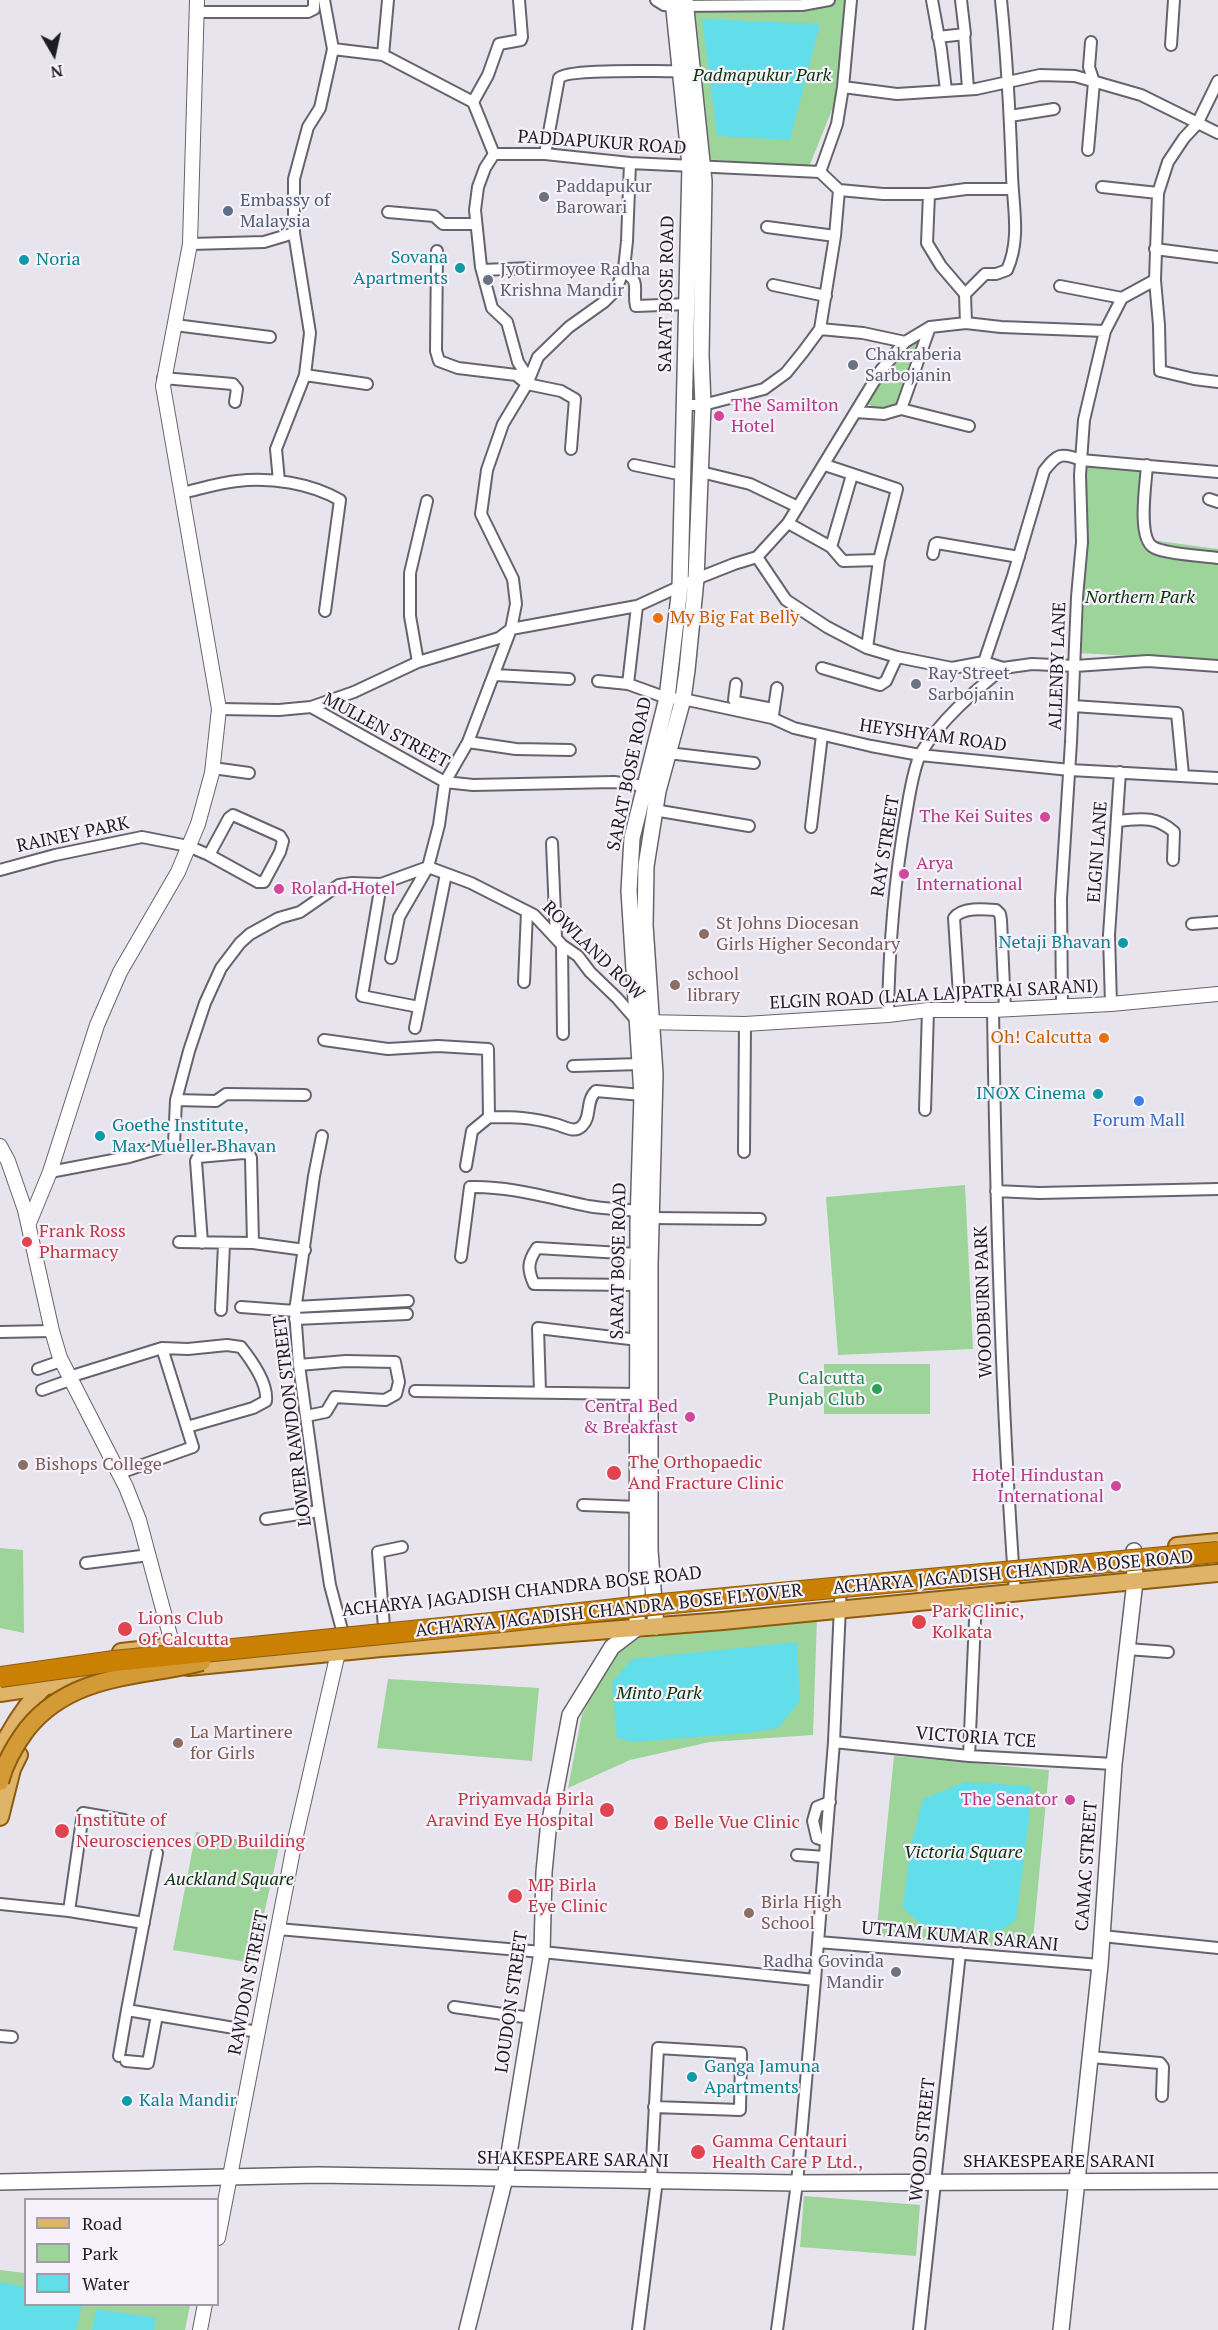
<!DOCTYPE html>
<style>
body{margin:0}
#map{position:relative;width:1218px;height:2330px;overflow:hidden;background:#e8e4ee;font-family:"PT Serif",serif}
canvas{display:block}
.legend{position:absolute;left:24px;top:2198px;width:195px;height:108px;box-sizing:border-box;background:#f6f1fb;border:2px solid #a09ca3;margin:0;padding:8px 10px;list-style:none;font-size:18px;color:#1e1d20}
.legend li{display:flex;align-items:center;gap:12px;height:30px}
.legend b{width:30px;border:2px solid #a09ca3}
.north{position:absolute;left:24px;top:24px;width:60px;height:60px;-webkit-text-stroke:4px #f6f1fb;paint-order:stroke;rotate:171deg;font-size:16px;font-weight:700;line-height:24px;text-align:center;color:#1e1d20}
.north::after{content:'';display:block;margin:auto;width:21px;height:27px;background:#1e1d20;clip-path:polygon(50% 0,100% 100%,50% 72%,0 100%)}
</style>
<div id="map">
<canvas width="1218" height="2330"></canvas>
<ul class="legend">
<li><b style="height:8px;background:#dfb368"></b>Road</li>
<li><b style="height:16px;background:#9dd49a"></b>Park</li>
<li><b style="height:16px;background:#62ddea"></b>Water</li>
</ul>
<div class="north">N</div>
</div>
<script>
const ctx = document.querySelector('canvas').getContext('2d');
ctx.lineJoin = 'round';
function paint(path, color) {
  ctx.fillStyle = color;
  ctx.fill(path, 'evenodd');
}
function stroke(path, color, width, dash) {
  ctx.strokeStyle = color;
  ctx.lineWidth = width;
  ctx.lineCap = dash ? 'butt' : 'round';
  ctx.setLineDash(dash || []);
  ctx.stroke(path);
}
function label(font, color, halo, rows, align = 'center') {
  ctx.font = font + ' "PT Serif",serif';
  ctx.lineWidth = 4.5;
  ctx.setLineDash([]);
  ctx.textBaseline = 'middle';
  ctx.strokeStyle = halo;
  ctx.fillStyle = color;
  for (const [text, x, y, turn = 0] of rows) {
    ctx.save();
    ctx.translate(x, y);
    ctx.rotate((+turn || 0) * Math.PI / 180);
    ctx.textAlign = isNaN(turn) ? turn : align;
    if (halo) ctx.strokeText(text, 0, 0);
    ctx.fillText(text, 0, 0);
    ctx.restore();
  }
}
paint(new Path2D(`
 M681 0H850L840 90 809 167 691 158Z
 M920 334 897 403 883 410 855 400C877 366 883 353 920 334Z
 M1083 463 1145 468 1143 539 1218 549V661L1078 653Z
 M965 1185 973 1349 838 1355 826 1197Z
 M824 1364H930V1414H824Z
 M0 1548 23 1550 24 1633 0 1628Z
 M817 1618 813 1735 710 1742 630 1760 568 1788 582 1714 622 1640Z
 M388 1679 539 1688 532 1761 377 1748Z
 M894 1756 1049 1770 1032 1950 876 1936Z
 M196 1832 279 1847 253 1963 173 1950Z
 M804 2196 920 2205 916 2256 800 2247Z
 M0 2270 25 2273 26 2304 190 2305 185 2330H0Z`), '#9dd49a');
paint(new Path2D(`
 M702 19 820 24 790 140 717 136Z
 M797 1642 800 1701 778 1728 747 1733 632 1742 617 1738 612 1682 632 1659Z
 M965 1782 1031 1786 1029 1819 1016 1920 999 1932 966 1930 921 1924 903 1908 910 1849 923 1799Z
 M0 2282 25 2287 26 2304 82 2305 76 2330H0Z
 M96 2309 156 2318 154 2330H92Z`), '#62ddea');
const minor = new Path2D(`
 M324 0 333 49 383 55 473 102 494 154H545L630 163 820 172 837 124 843 87 851 0
 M656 0 664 5 674 6 802 5 829 0
 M932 0 941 49 946 90
 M196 12H308L314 9V0
 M964 34 968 89
 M938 37 965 34 961 0
 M1171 45 1174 0
 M383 55 388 0
 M843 87 897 94 976 89 1040 75 1075 76 1141 95 1218 133
 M473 102 488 75 499 44 521 40 522 37 519 0
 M1010 116 1054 109
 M1088 150 1094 82 1089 67 1091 42
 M494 154 485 168 478 187 475 210 481 267 492 308 507 322 518 362 529 379
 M545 154 559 78C569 68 661 72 681 71
 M1102 187 1158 193
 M839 190 883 194H929L966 189H1012
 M929 194 927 243 941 266 965 294 966 323
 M388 212 434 216 443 224H476
 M767 227 835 236
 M190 244 264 242 294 233
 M1155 249 1218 257
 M437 251 436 351 439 361 458 368 516 375 527 384 561 391 575 399 571 449
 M482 270 532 268
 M623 272C642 281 632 289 636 306L687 304
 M1155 280 1159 325 1160 371 1194 379 1218 382
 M773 285 826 296
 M1060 286 1122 298
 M965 294 985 274H996L1007 270C1021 239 1013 207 1012 175 1010 116 1007 58 1001 0
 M175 325 270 337
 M820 329 863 333 905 342
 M305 375 367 384
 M163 378 233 384 237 389 235 402
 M685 405H703L764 389 786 373 803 352 820 329 835 236 839 190 820 172
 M901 409 969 426
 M856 412 884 414 901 409 930 327
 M634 465 683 475
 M825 465 897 489 879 560
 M1147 465C1146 483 1137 537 1153 547 1164 554 1203 556 1218 558
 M701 472 750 484 798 507
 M279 481 276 449 305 375 310 333 294 233V179L308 127 320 108 333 49
 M182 493C200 489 218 483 237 481 271 477 310 483 340 500L325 611
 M1209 499 1218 502
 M788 523 831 547 843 561 879 560 867 648
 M831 547 852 475
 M933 554 935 544 937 543 1019 557
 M757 557 786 600 827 627 867 648 897 657 952 668 984 662 1003 668 1032 664 1075 666 1148 661 1218 666
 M418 662 410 616V573L427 501
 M984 662 1013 576 1044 471C1057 454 1061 452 1081 460L1218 472
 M822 668 880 685 886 681 897 657
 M495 675 569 679
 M598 681 628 684 667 698 683 699 772 718 794 728 871 746 920 755 1070 770 1218 778
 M628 684 637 606
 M736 684 734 700 736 702 773 709
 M1073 706 1177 713 1183 775
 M311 707 354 692 418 662 499 638 511 629 637 606 696 579 734 564 757 557 788 523 881 370 905 342 930 327 966 323 1001 327 1105 331
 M219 709 279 710 311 707 445 782 473 785 614 782 646 786
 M773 715 777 688
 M468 742 516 749 570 750
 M668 753 754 763
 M213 768 249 773
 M654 810 749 826
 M1117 821C1140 819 1155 815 1174 832L1173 860
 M811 827 822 735
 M552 843 556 938
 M0 870 55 855 142 837 188 846 209 855 229 818 233 815 280 836 283 841 280 852 264 882H258L209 855
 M381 884 362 996 419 1007
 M1192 924 1218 922
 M562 945 563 1034
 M391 958 399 917 428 867 439 825 445 782 468 742 511 629 516 604 513 579 481 514 487 470 503 424 527 384 538 357 569 327 604 302 616 290 624 269 627 241 630 163
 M524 982 527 912
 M1111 1004 1109 935 1120 772
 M1062 1005 1061 899 1071 742 1077 597 1082 542 1080 475 1084 420 1105 331 1122 298 1155 280 1158 193 1168 162 1184 138 1197 124 1218 81
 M960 1010 954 918C962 907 984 909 996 910L1000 914 1001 920 1005 1009
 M993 1010C996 1205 1001 1399 1015 1593
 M888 1015C889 948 894 882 906 815 909 798 913 768 921 753 941 719 973 693 1003 668
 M415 1028 446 874
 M324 1040 388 1049 438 1046 488 1049 489 1117
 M573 1066 640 1064
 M176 1100 216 1101 226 1094 305 1095
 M925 1110 928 1010
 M322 1136 314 1176 295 1311 299 1365 319 1511 330 1585 342 1630
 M744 1152 745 1024
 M466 1166 472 1131 489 1117C515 1117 529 1117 555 1124 564 1126 574 1134 582 1126 592 1117 585 1101 596 1091L642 1095
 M50 1172 129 1157 174 1144 176 1100 189 1051 205 1003 221 968 240 943 250 934 279 918 300 912 339 885 352 883 381 884 428 867 471 883 534 915 562 945 578 956 590 972 617 998 638 1022
 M996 1191 1039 1193 1218 1189
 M651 1218 760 1219
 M179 1242 253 1243 305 1250
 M202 1243 196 1161 198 1157 244 1153 249 1154 251 1158 253 1243
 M461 1257 470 1187C511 1186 549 1198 588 1206 605 1209 622 1209 639 1211
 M624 1285 625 1254
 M638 1285 534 1284C527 1269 528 1261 537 1248L638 1254
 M241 1307 295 1311
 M295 1307 408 1301
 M221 1310 224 1244
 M295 1319 407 1314
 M0 1332 52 1331
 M299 1365 346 1361 395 1362 399 1382 396 1394 385 1400 335 1397 326 1412 306 1416
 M38 1369 61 1361
 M69 1377 162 1348 188 1349 227 1345 241 1347C252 1361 268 1383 266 1401L253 1408 187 1427
 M42 1390 70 1380
 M415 1391 638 1394
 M540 1392 538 1328 638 1340
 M120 1473 193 1447 162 1348
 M583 1505 639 1507
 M266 1519 319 1511
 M86 1563 149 1555
 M384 1627 378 1552 402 1547
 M1127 1649 1168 1652
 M834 1742 969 1756 1114 1764
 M969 1756 976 1597
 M826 1841 817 1838 813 1821 817 1807 830 1802
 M157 1853 127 2010 258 2032
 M797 1855 825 1857
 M0 1904 69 1911 144 1923
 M69 1911 83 1813 124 1820
 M278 1929 542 1952 815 1980
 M1102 1936 1218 1948
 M818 1942 1100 1965
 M454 2007 531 2018
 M0 2036 12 2037
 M119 2056 127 2010
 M1091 2057 1160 2063 1163 2067 1162 2096
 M126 2061 148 2063 157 2015
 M651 2180 658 2048 741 2053 740 2110 654 2107
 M638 2330 657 2180
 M777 2330 797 2183 815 1980 834 1742 841 1583
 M919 2330 960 1953`);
const tertiary = new Path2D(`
 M642 1022 745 1024 888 1015 928 1010H993L1111 1004 1218 994
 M0 1146 8 1161 25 1210 52 1331 60 1358 126 1487 139 1520 175 1654
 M29 1223 50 1172 97 1025 120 972 178 872 198 824 212 773 219 709 163 386 190 244 197 0
 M218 2238 295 1840 340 1644
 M200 2330 205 2304`);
const secondary = new Path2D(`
 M656 1627 650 1550V1264L655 1074 645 925 646 866 658 791 683 699 687 670 696 579 703 405 701 355 704 181 685 0
 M0 2182 318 2175 797 2183 1218 2181
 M467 2330 505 2178 542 1952 544 1872 548 1831 570 1715 612 1647 637 1628 638 1223 642 1095 629 891 632 838 667 698 680 587 690 165 673 0
 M1061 2330 1100 1965 1114 1764 1135 1581 1134 1551`);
const primary = new Path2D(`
 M1177 1546 1218 1542
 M121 1652 184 1645
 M188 1667 381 1648 723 1621 1218 1573
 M0 1693 100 1678
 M0 1751C12 1727 26 1704 45 1686
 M0 1817 12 1769 19 1755`);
stroke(minor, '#67636c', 14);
stroke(tertiary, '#67636c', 16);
stroke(secondary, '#67636c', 18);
stroke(primary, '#8d5d0d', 20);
stroke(minor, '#fff', 10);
stroke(tertiary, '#fff', 14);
stroke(secondary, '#fff', 15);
stroke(primary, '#dfb368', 16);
const trunkBridge = new Path2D(`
 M0 1782C5 1762 15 1745 27 1729 72 1673 139 1678 202 1662`);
const motorwayBridge = new Path2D(`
 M0 1677 114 1661 501 1622 651 1605 1218 1552`);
stroke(trunkBridge, '#8d5d0d', 20, []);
stroke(motorwayBridge, '#8d5d0d', 22, []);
stroke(trunkBridge, '#d49a36', 16);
stroke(motorwayBridge, '#c98003', 20);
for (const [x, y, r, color] of [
 [544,197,6,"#6b7280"],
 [228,211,6,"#5c6f8a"],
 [24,260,6,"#0f9aa8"],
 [460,268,6,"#0f9aa8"],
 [488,280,6,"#6b7280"],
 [853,365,6,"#6b7280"],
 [719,416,6,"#d1479c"],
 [658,618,6,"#e8710a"],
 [916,684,6,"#6b7280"],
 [1045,817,6,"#d1479c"],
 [904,874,6,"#d1479c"],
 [279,889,6,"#d1479c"],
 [704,934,6,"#8d6e63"],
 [1123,943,6,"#0f9aa8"],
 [675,985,6,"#8d6e63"],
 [1104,1038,6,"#e8710a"],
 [1098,1094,6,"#0f9aa8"],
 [1139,1101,6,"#3f7fe0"],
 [100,1136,6,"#0f9aa8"],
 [27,1242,6,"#e0444e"],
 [877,1389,6,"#2e9e5b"],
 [690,1417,6,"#d1479c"],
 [23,1465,6,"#8d6e63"],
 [614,1473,8,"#e0444e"],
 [1116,1486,6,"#d1479c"],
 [919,1622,8,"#e0444e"],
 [125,1629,8,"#e0444e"],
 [178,1743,6,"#8d6e63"],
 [1070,1800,6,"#d1479c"],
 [607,1810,8,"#e0444e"],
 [661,1823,8,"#e0444e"],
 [62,1831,8,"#e0444e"],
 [515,1896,8,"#e0444e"],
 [749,1913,6,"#8d6e63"],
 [896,1972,6,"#6b7280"],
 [692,2077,6,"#0f9aa8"],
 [127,2101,6,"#0f9aa8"],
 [698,2152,8,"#e0444e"]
]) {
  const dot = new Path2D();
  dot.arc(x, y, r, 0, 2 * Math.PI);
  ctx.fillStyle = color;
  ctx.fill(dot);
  stroke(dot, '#f6f1fb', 2);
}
label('italic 18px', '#073408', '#f6f1fb', [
 ["Padmapukur Park",762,76],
 ["Northern Park",1140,598],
 ["Minto Park",659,1694],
 ["Victoria Square",963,1853],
 ["Auckland Square",229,1880]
]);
label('18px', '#1e1d20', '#f6f1fb', [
 ["PADDAPUKUR ROAD",602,143,4],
 ["SARAT BOSE ROAD",667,294,-89],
 ["ALLENBY LANE",1058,666,-88],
 ["MULLEN STREET",386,731,28],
 ["HEYSHYAM ROAD",933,736,8],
 ["SARAT BOSE ROAD",630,774,-78],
 ["RAINEY PARK",73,835,-12],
 ["RAY STREET",886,846,-81],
 ["ELGIN LANE",1098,852,-86],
 ["ROWLAND ROW",593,951,44],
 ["ELGIN ROAD (LALA LAJPATRAI SARANI)",934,995,-3],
 ["SARAT BOSE ROAD",619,1261,-89],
 ["WOODBURN PARK",984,1302,-92],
 ["LOWER RAWDON STREET",293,1421,-97],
 ["ACHARYA JAGADISH CHANDRA BOSE ROAD",1013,1573,-5],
 ["ACHARYA JAGADISH CHANDRA BOSE ROAD",522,1592,-6],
 ["ACHARYA JAGADISH CHANDRA BOSE FLYOVER",609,1611,-6],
 ["VICTORIA TCE",976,1738,4],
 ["CAMAC STREET",1087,1866,-86],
 ["UTTAM KUMAR SARANI",960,1937,5],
 ["RAWDON STREET",249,1983,-79],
 ["LOUDON STREET",512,2002,-82],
 ["WOOD STREET",923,2140,-84],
 ["SHAKESPEARE SARANI",573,2160,1],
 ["SHAKESPEARE SARANI",1059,2162]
]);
label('18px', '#5b616d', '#f6f1fb', [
 ["Paddapukur",556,187],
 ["Barowari",556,208],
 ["Jyotirmoyee Radha",500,270],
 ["Krishna Mandir",500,291],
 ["Chakraberia",865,355],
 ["Sarbojanin",865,376],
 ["Ray Street",928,674],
 ["Sarbojanin",928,695],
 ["Radha Govinda",884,1962,"right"],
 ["Mandir",884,1983,"right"]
], 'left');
label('18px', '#4e5e75', '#f6f1fb', [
 ["Embassy of",240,201],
 ["Malaysia",240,222]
], 'left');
label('18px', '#0d838f', '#f6f1fb', [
 ["Sovana",448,258,"right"],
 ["Apartments",448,279,"right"],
 ["Noria",36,260],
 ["Netaji Bhavan",1111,943,"right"],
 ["INOX Cinema",1086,1094,"right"],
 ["Goethe Institute,",112,1126],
 ["Max Mueller Bhavan",112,1147],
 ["Ganga Jamuna",704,2067],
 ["Apartments",704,2088],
 ["Kala Mandir",139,2101]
], 'left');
label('18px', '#b23c85', '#f6f1fb', [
 ["The Samilton",731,406,"left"],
 ["Hotel",731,427,"left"],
 ["The Kei Suites",1033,817],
 ["Arya",916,864,"left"],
 ["International",916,885,"left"],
 ["Roland Hotel",291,889,"left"],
 ["Central Bed",678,1407],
 ["& Breakfast",678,1428],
 ["Hotel Hindustan",1104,1476],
 ["International",1104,1497],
 ["The Senator",1058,1800]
], 'right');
label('18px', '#c56008', '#f6f1fb', [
 ["My Big Fat Belly",670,618],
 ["Oh! Calcutta",1092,1038,"right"]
], 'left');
label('18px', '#785e54', '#f6f1fb', [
 ["St Johns Diocesan",716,924],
 ["Girls Higher Secondary",716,945],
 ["school",687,975],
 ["library",687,996],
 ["Bishops College",35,1465],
 ["La Martinere",190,1733],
 ["for Girls",190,1754],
 ["Birla High",761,1903],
 ["School",761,1924]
], 'left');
label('18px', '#366cbe', '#f6f1fb', [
 ["Forum Mall",1139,1121]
]);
label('18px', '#be3a42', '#f6f1fb', [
 ["Frank Ross",39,1232],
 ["Pharmacy",39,1253],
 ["The Orthopaedic",628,1463],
 ["And Fracture Clinic",628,1484],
 ["Park Clinic,",932,1612],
 ["Kolkata",932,1633],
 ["Lions Club",138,1619],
 ["Of Calcutta",138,1640],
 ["Priyamvada Birla",594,1800,"right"],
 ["Aravind Eye Hospital",594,1821,"right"],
 ["Institute of",76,1821],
 ["Neurosciences OPD Building",76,1842],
 ["Belle Vue Clinic",674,1823],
 ["MP Birla",528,1886],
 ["Eye Clinic",528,1907],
 ["Gamma Centauri",712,2142],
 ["Health Care P Ltd.,",712,2163]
], 'left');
label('18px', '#27864d', '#f6f1fb', [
 ["Calcutta",865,1379],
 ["Punjab Club",865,1400]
], 'right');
</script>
